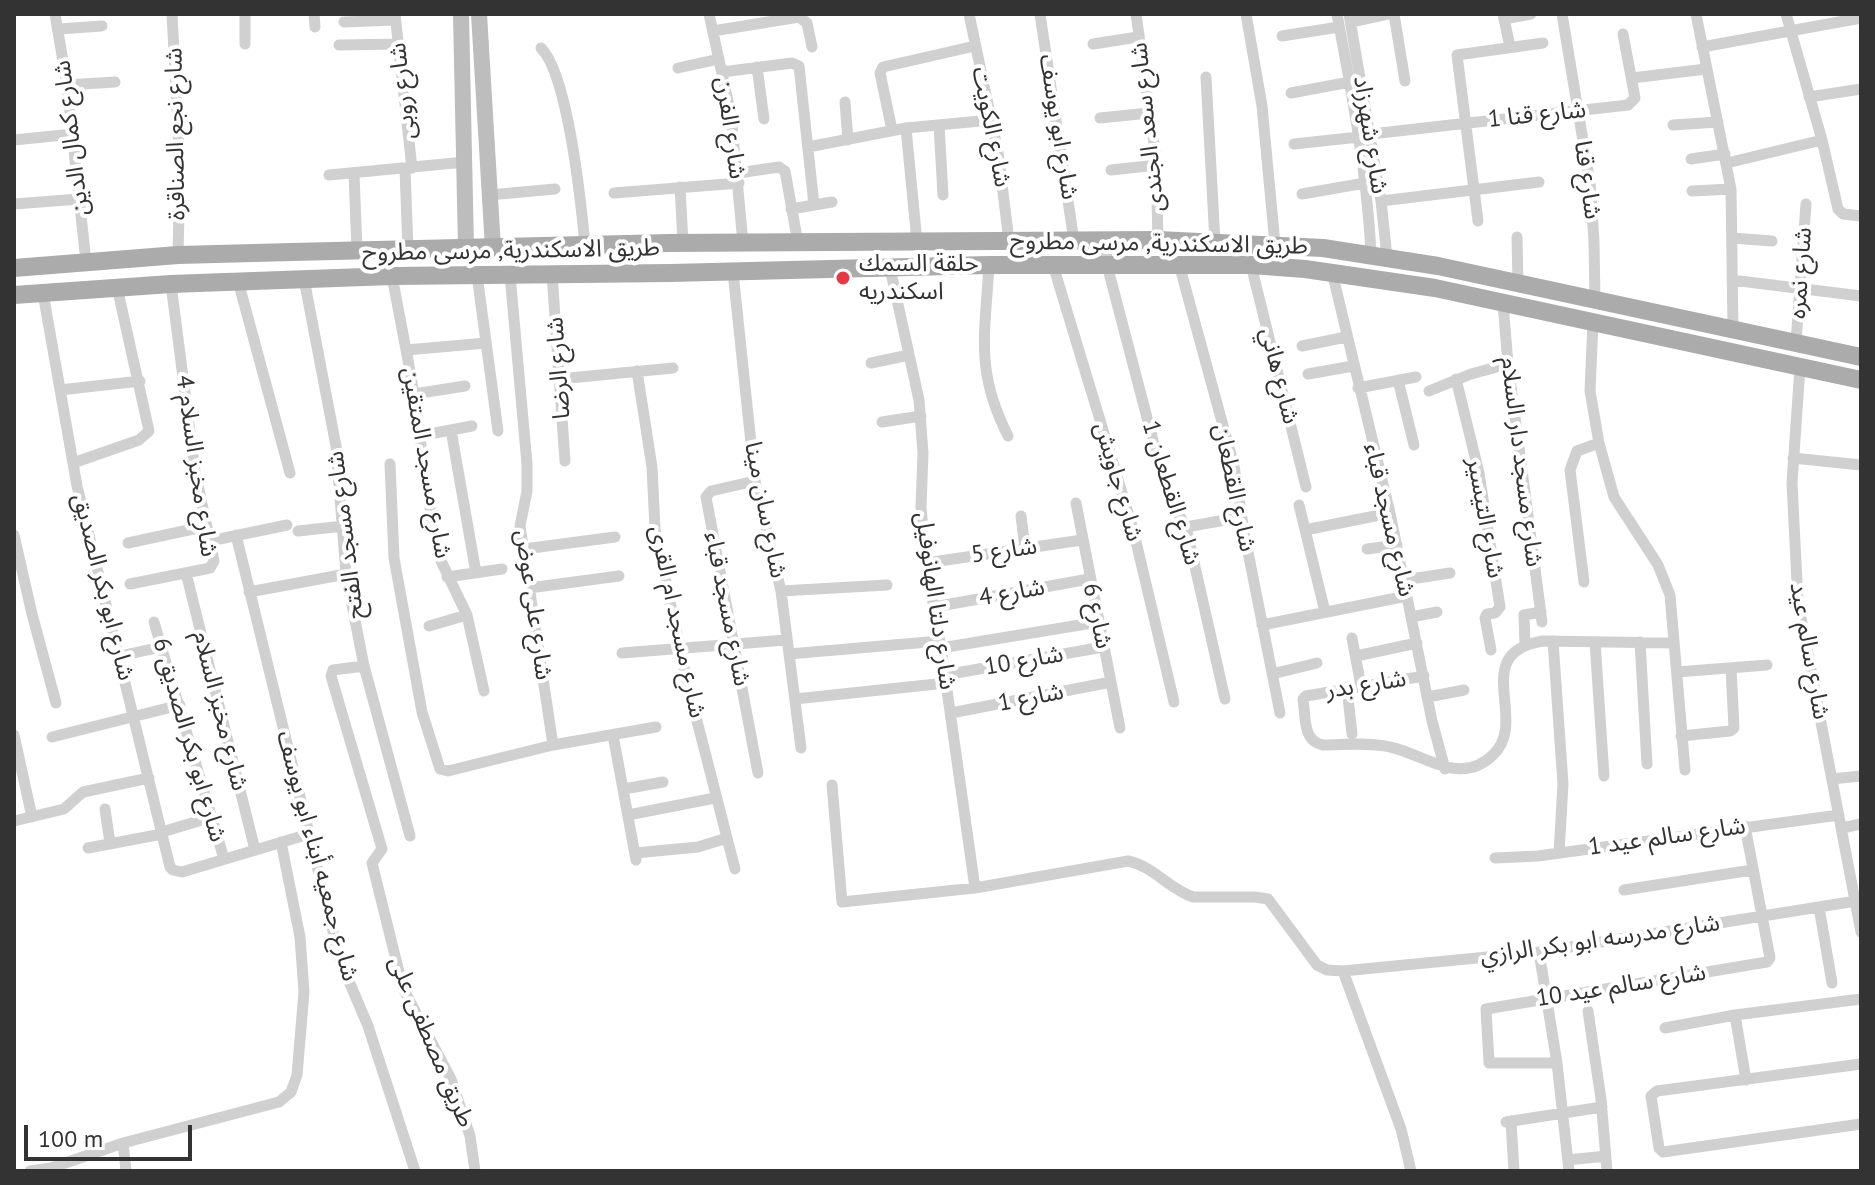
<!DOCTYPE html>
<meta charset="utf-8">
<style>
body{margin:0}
#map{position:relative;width:1875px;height:1185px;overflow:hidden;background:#fff;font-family:"PT Sans",sans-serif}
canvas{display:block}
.frame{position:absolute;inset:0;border:16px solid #333;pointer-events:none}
.scale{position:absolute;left:24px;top:1125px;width:168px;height:36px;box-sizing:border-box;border:4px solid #333;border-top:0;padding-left:10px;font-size:24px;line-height:28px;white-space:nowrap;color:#333;-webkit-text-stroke:6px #fff;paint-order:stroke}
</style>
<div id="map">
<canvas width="1875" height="1185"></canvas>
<div class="frame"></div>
<div class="scale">100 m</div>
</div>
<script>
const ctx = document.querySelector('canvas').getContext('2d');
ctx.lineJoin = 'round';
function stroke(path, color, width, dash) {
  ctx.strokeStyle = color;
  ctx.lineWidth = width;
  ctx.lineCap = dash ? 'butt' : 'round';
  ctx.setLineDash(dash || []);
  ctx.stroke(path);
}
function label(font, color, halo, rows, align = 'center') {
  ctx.font = font + ' "PT Sans","Noto Sans Arabic",sans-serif';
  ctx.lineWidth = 8;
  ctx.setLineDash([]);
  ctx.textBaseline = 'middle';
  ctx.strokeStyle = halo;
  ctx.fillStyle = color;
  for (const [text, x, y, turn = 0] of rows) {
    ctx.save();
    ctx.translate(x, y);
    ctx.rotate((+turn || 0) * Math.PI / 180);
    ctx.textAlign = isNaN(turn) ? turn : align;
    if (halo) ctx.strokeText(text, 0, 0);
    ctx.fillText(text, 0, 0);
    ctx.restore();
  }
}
stroke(new Path2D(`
 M55 14 67 85 86 262
 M172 14 180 168 178 255
 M245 14V44
 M314 14 315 27
 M395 14 412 168
 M709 14 731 115 743 243
 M969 14 998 152 1009 241
 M1040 14 1074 241
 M1136 14 1156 158 1158 240
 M1246 14 1262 106 1275 244
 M1337 14C1352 94 1367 173 1371 254
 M1349 14 1381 201 1387 257
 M1394 14 1405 81
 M1503 14 1510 47
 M1562 14 1590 183 1594 241 1595 300
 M1696 14 1731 189 1733 329
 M1786 14 1822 140 1838 209 1843 214 1861 216
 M1504 19 1531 14
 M344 22 395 20
 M1351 22 1388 14
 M59 29 102 26
 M713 31 799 17 807 23 812 47
 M1282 36 1339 27
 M1093 44 1138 37
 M339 45 398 44
 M1702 47 1861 18
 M541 48C568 75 581 203 585 245
 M757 67 764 119
 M678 68 719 59
 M722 72 792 63 799 66 814 205
 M1206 77 1215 242
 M1632 78 1706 69
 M67 85 115 82
 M1291 93 1350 82
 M1809 97 1861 89
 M845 102 848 140
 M1100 118 1149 113
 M939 125 943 195
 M1673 125 1718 122
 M906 128 917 242
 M892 130 880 73 883 67 975 46
 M1371 134 1628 105 1635 98 1623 34
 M14 140 73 134
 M1294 144 1359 137
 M808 147 906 128 991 120
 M1691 159 1725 154
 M1727 163 1822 140
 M405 169 408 250
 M1111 170 1157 165
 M354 173 357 251
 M738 173 779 167 785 171 798 243
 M329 175 465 162
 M680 187 683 243
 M1692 191 1731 189
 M614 193 739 183
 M1302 194 1365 183
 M489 195 555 189
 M1381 201 1539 182
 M14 204 80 199
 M791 209 832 202
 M1478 221 1457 55 1543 43
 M1517 237 1518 284
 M1732 238 1772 241
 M1106 241 1107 265 1167 494 1186 527 1225 699
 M1179 264 1234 466 1244 532 1280 713
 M989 265C985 335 975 371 1008 436
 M1053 265 1133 529 1174 702
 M1251 265 1306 487
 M890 268 919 400 923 453 921 507 926 563 941 648 975 888
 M733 272 755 481 781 591 801 748
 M1332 272 1390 513 1432 721 1445 769
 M552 274 565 461
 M477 275 498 431
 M510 275 527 464V491L520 526 553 745
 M392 276 411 376 433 529 441 561 467 615 484 691
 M304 279 336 446 346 574 364 666 410 836
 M1732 280 1861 296
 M238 281 290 473
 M43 293 77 486 170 867 173 870 182 872 309 834
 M1503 303 1508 364 1542 622
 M1593 322 1590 391 1599 443 1614 497 1658 565 1670 595 1685 770
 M1796 342 1806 204
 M1302 346 1346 337
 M406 350 486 343
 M871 363 909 355
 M1800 367 1792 483 1798 602 1861 932
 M637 371 652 467 655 529 659 549 687 682 735 869
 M1308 374 1353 366
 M559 379 673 368
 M1456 379 1479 473 1500 607 1495 613 1487 614 1485 618 1491 650
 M1398 380 1414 445
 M1358 388 1416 377
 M60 390 140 381
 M1429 391 1471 374 1508 364
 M414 394 465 386
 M882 422 921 416
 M451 430 476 573
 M419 436 472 426
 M1793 458 1861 465
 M73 463 139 440 149 431 117 287
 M390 464 394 558 422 712 440 769 448 771 553 745 656 727
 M755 481 711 491 706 497 758 773
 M1076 503 1120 728
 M1299 505 1325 612
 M1021 516 1025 548
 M1186 527 1242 517
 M1305 530 1390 513
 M298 531 344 526
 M14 535 32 614 56 703
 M236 535 340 960 368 1026 415 1171
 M210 541 287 525
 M128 543 207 526
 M524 549 615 537
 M1367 549 1397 545
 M926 563 1082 540
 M186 573 255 850
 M447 577 502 569
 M1404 580 1450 573
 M1584 582 1570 470 1577 451 1599 443
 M130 584 210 568 214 561 195 471 171 284
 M529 588 619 576
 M781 591 887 585
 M249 592 346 574
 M934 607 1089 579
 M1411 617 1437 612
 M154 622 224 859
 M1262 625 1407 596
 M429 626 467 615
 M1352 638 1361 686
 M1553 641 1563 784 1559 853
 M1595 642 1604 776
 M1640 642 1647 764
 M1525 646 1524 615 1541 612
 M941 648 1098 622
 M622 653 786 640
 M789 654 940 641
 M120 656 161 647
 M1356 656 1417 643
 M364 666 333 670 331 676 382 849 372 863 403 988 451 1079 470 1136 475 1171
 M1677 672 1767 665
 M1272 674 1317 663
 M945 675 1103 647
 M1424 676 1306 696 1303 699C1306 717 1302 741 1323 745 1344 745 1370 742 1390 747 1424 754 1460 787 1493 755 1530 720 1468 653 1543 641L1674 643
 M1347 688 1352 734
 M1428 697 1464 690
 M795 699 946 683
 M951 713 1111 682
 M14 735 32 817
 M613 735 636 860
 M1681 736 1730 731 1734 728 1731 668
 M52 737 180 705
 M1832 779 1861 776
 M832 785 842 902 975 888 1128 861C1153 866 1169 889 1193 897H1255L1268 899 1317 965 1327 970 1343 971 1539 952 1856 901
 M624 789 663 782
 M105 809 110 843
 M628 815 715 798
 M14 821 64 809 83 792 149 778
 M1842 828 1861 824
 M162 832 212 817
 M88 848 162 834
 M635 853 698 847 727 838
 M1495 858 1538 856 1839 815
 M1624 890 1752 870
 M1819 907 1832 983
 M1539 952 1557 1063 1569 1171
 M1343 971 1401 1129 1411 1171
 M1588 1011 1601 1099 1607 1171
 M1735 1015 1746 1080
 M1665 1028 1735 1015 1861 999
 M1557 1063H1489L1486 1009 1767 962 1770 958 1745 826
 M1861 1064 1657 1091 1651 1096 1659 1148 1663 1152 1861 1124
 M1511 1121 1514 1171
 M1506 1122 1602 1107
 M123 1143 126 1171
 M1568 1160 1606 1156
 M30 1171 51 1168 123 1143 279 1102 291 1092 297 1075 304 992 300 937 281 842`), '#d0d0d0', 11);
stroke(new Path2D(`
 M461 14 466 248
 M479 14 493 248`), '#bdbdbd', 16);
stroke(new Path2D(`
 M14 268 178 255 292 252 669 243 1158 240 1323 248 1438 266 1861 357
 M14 295 171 284 392 276 671 273 989 265H1251L1305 269 1435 288 1861 380`), '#ababab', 18);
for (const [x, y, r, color] of [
 [843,278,8,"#e63946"]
]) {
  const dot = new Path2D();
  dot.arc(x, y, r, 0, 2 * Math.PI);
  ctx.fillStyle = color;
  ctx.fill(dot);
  stroke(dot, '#fff', 3);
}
label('24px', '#333', '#fff', [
 ["شارع روبى",403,91,-96],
 ["شارع قنا 1",1537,115,-6],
 ["شارع الكويت",991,127,79],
 ["شارع ابو يوسف",1058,127,81],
 ["شارع سعد الجندى",1148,127,-96],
 ["شارع الفرن",730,128,82],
 ["شارع نجع الصناقرة",176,134,-91],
 ["شارع شهرزاد",1370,135,81],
 ["شارع كمال الدين",72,138,-97],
 ["شارع قنا",1587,180,82],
 ["طريق الاسكندرية, مرسى مطروح",1159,244,1],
 ["طريق الاسكندرية, مرسى مطروح",511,251,-1],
 ["شارع نمره",1801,273,-86],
 ["شارع الرضا",559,368,-94],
 ["شارع هاني",1279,376,76],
 ["شارع مسجد دار السلام",1521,462,83],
 ["شارع مسجد المتقين",426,463,80],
 ["شارع مخبز السلام 4",196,466,82],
 ["شارع جاويش",1118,482,74],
 ["شارع القطعان",1234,488,78],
 ["شارع القطعان 1",1171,493,73],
 ["شارع سان مينا",765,510,79],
 ["شارع التيسير",1485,518,80],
 ["شارع مسجد قباء",1389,520,77],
 ["شارع مسجد الفتح",346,535,-97],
 ["شارع 5",1004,551,-8],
 ["شارع ابو بكر الصديق",103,587,76],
 ["شارع 4",1012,593,-10],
 ["شارع دلتا الهانوفيل",935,601,82],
 ["شارع على عوض",533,605,82],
 ["شارع مسجد قباء",727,609,79],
 ["شارع 6",1097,616,78],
 ["شارع مسجد ام القرى",677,622,78],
 ["شارع سالم عيد",1809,651,80],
 ["شارع 10",1024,661,-10],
 ["شارع بدر",1366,685,-9],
 ["شارع 1",1031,698,-11],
 ["شارع مخبز السلام",220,711,76],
 ["شارع ابو بكر الصديق 6",189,740,74],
 ["شارع سالم عيد 1",1667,837,-8],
 ["شارع جمعيه أبناء ابو يوسف",317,856,75],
 ["شارع مدرسه ابو بكر الرازي",1600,940,-8],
 ["شارع سالم عيد 10",1621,986,-9],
 ["طريق مصطفى على",431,1042,67]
]);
label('24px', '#333', '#fff', [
 ["حلقة السمك",859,264],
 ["اسكندريه",859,292]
], 'left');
</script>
